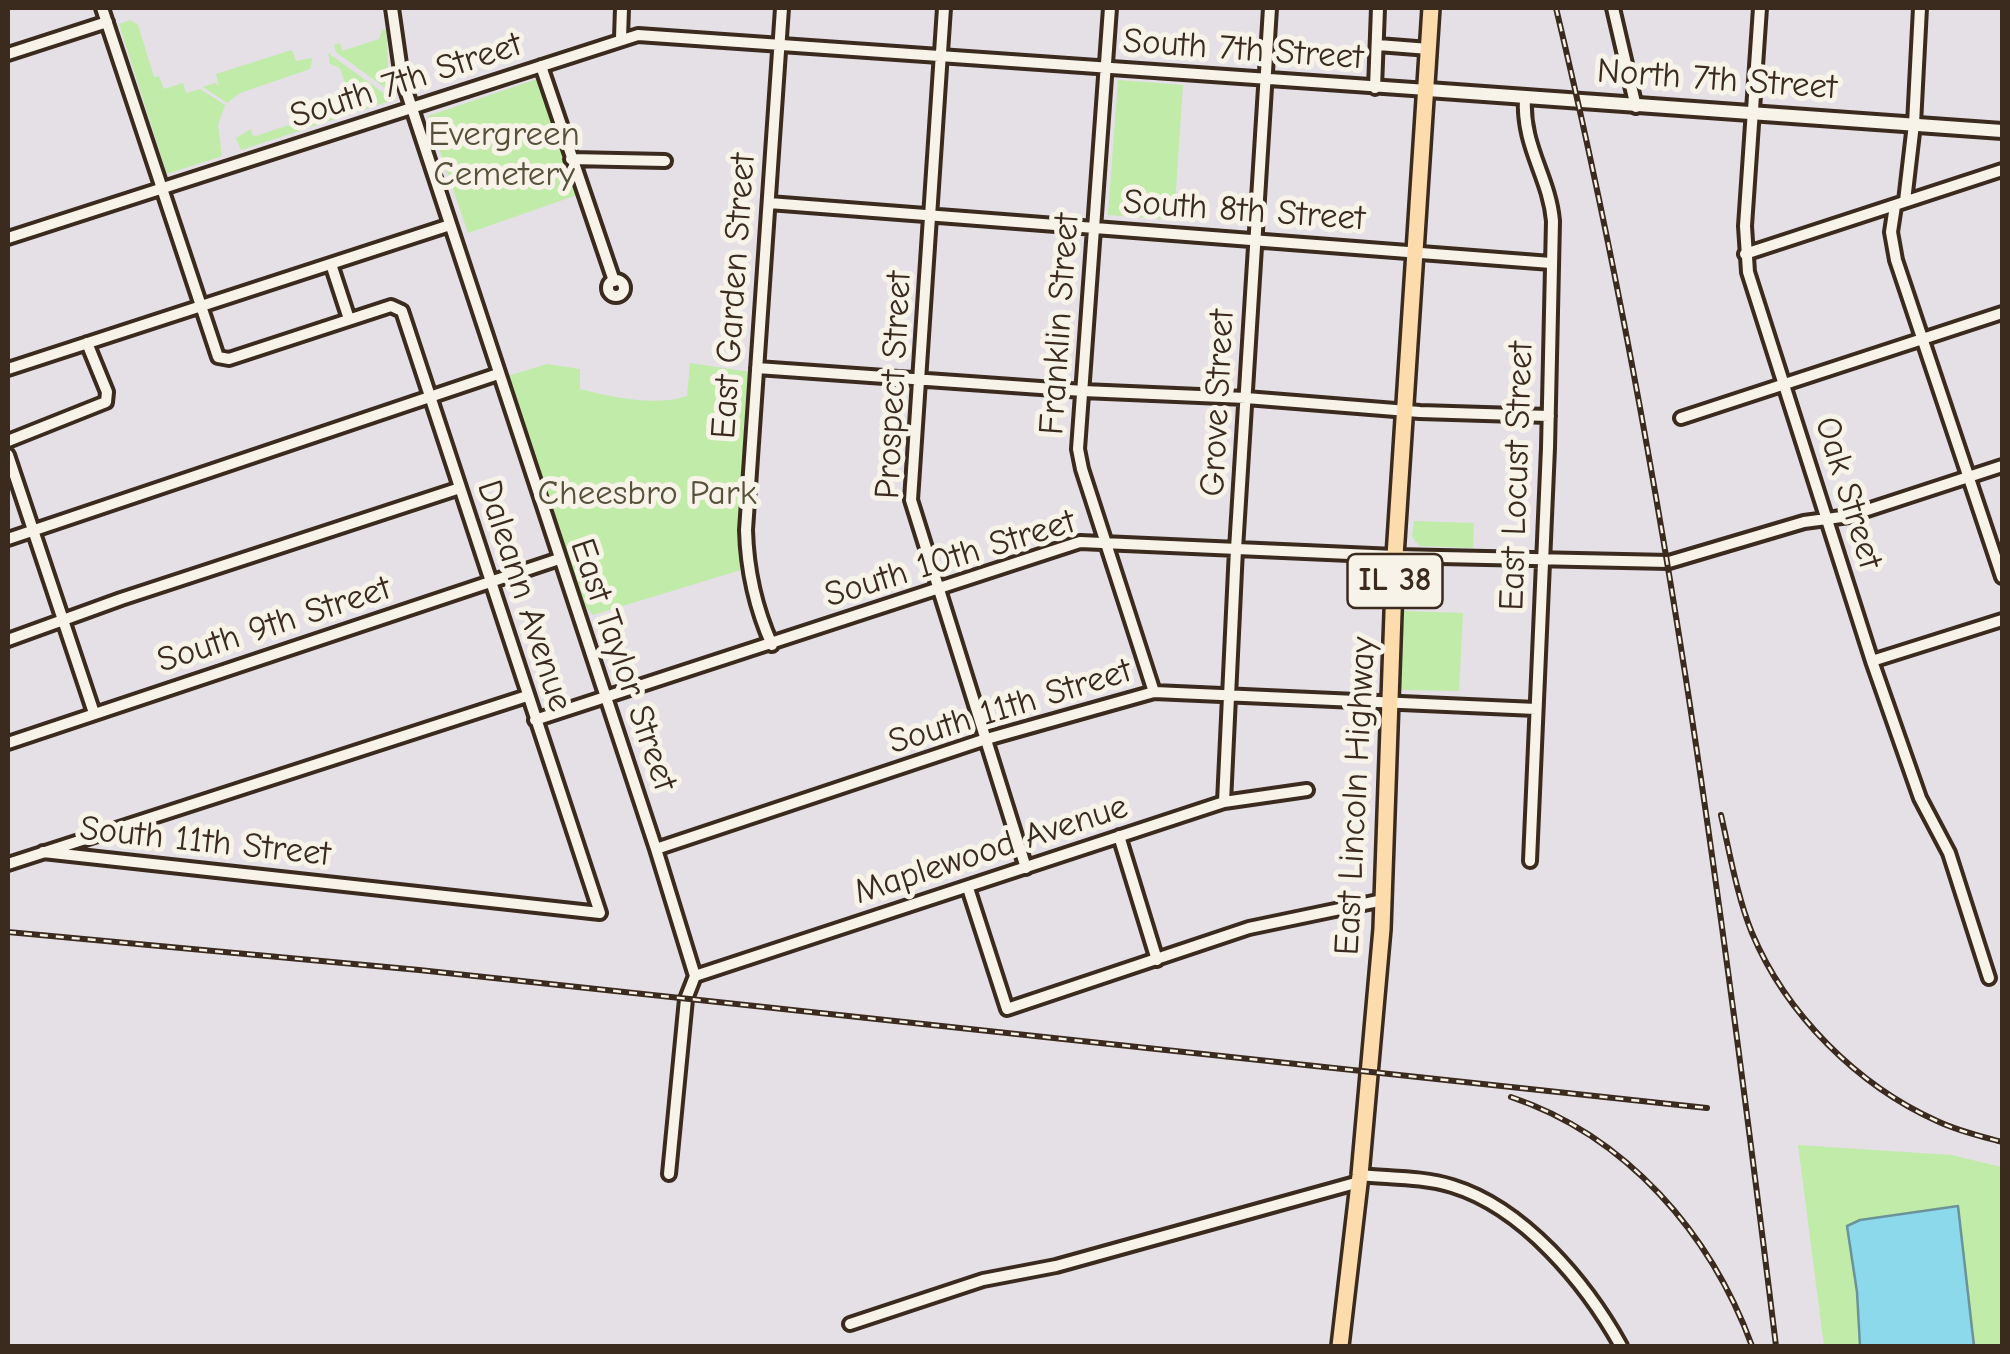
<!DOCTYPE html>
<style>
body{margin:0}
#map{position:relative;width:2010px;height:1354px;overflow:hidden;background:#e4e0e6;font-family:"Comic Neue",sans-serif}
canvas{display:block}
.frame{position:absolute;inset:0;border:10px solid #3b2a1e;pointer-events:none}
</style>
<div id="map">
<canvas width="2010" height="1354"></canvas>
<div class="frame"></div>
</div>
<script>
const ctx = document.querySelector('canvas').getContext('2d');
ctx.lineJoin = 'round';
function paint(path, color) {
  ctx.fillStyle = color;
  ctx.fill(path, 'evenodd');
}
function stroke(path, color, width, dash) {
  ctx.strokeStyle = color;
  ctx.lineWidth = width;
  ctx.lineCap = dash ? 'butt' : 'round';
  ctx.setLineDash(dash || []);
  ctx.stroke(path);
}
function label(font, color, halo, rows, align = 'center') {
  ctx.font = font + ' "Comic Neue",sans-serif';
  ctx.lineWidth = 10;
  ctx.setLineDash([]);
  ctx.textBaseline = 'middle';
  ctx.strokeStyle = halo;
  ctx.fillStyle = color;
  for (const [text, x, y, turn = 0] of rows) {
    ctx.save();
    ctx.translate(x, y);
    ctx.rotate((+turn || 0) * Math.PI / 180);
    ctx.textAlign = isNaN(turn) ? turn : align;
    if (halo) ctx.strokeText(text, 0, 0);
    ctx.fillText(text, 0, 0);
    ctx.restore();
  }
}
paint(new Path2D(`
 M131 20 138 25 154 77 159 76 164 89 183 83 186 93 200 89 225 105 218 125 222 156 167 174 119 24Z
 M386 29 388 67 395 95 336 52 334 45 340 43 342 51 379 39 382 30Z
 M292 50 296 61 312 58 313 55 310 69 240 93 227 103 203 87 215 83 219 86 216 74Z
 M328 53 393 100 347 115 346 109 353 108 340 68 330 64Z
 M540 78 580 194 468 233 428 116Z
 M1118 80 1183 85 1174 220 1108 215Z
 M329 103 335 119 241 150 236 138 251 129 252 135 256 136 316 116 319 107Z
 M690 363 751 372 737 530 744 569 593 615 584 605 508 376 547 364 580 369V389C611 397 656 407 687 396Z
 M1414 521 1474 523 1473 548 1420 546 1412 537Z
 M1404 611 1463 613 1459 691 1400 690Z
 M1798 1145 1951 1155 2002 1167V1346H1824Z`), '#c0eba8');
const water = new Path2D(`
 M1958 1206 1974 1346H1860L1857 1292 1847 1226 1860 1220Z`);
paint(water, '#8cd9eb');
stroke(water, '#6c9399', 2.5);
const minor = new Path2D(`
 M392 8 402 78 656 849 695 976 686 999 669 1174
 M944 8 911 500 1026 868
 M1110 8 1078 449 1082 469 1154 692
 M1613 8 1636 107
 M1760 8 1745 226 1748 272 1872 661 1920 798 1949 853 1989 978
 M621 38 622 8
 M1378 45 1429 49
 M8 54 107 22
 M541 66 614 281
 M1375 88 1378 8
 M1525 97C1522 147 1549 176 1553 221L1548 448 1530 861
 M571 159 665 161
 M1905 201 1914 124 1920 8
 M769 203 1551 263
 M1895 206 1891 232 1896 260 2002 577
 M8 238 638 35 1427 90
 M1745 254 2002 170
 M331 264 349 319
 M608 288a8 8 0 1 1 16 0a8 8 0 1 1-16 0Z
 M757 368 1083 391 1246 398 1420 412 1549 416
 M8 369 450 225
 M1681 418 2002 313
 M8 441 106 402 107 392 87 343
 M8 455 94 713
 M8 539 498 374
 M8 640 121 599 460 488
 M772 645C756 609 747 568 746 530L782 8
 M1872 661 2002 620
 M535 720 1080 542 1395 556 1669 562 1804 522 1849 516 2002 466
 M8 743 559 559
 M1224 802 1236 549 1270 8
 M1119 836 1157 960
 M656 849 983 740 1154 692 1536 709
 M43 852 600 913 402 311 391 306 229 359 218 357 102 8
 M8 864 527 696
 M968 888 1007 1009 1249 928 1383 900
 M695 976 1224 802 1307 790
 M1360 1175C1390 1178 1423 1177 1452 1186 1524 1208 1586 1283 1621 1346
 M850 1324 983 1280 1056 1266 1359 1182`);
const tertiary = new Path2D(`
 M1428 90 2002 131`);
const primary = new Path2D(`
 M1340 1346 1360 1175 1382 929 1395 556 1431 8`);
stroke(minor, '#3b2a1e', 18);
stroke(tertiary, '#3b2a1e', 20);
stroke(primary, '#3b2a1e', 22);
stroke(minor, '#f7f3e8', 10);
stroke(tertiary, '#f7f3e8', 12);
stroke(primary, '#fcdcac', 15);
const rail = new Path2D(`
 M1556 8C1662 449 1721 897 1776 1346
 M1721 815C1730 854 1737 896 1752 933 1786 1014 1857 1085 1937 1121 1958 1131 1980 1136 2002 1142
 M8 932 419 970 1707 1108
 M1511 1097C1627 1136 1711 1234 1752 1346`);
stroke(rail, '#3b2a1e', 6);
stroke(rail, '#f7f3e8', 2.5, [8]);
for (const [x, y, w] of [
 [1395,581,95]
]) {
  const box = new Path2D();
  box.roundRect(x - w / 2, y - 27, w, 54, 8);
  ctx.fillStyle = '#f7f3e8';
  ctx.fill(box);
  stroke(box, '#3b2a1e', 2.5);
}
label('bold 32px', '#3b2a1e', null, [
 ["IL 38",1395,581]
]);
label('35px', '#3b2a1e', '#f7f3e8', [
 ["South 7th Street",1243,50,4],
 ["North 7th Street",1717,80,4],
 ["South 7th Street",406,81,-18],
 ["South 8th Street",1244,211,4],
 ["East Garden Street",734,296,-86],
 ["Franklin Street",1060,324,-86],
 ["Prospect Street",894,385,-87],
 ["Grove Street",1218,403,-87],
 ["East Locust Street",1517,476,-88],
 ["Oak Street",1848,493,73],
 ["South 10th Street",950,559,-17],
 ["Daleann Avenue",524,596,72],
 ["South 9th Street",274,625,-18],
 ["East Taylor Street",623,665,71],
 ["South 11th Street",1010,707,-17],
 ["East Lincoln Highway",1356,796,-87],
 ["South 11th Street",205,842,6],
 ["Maplewood Avenue",991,850,-18]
]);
label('35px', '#56513a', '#f7f3e8', [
 ["Evergreen",504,135],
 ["Cemetery",504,175],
 ["Cheesbro Park",647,494]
]);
</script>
